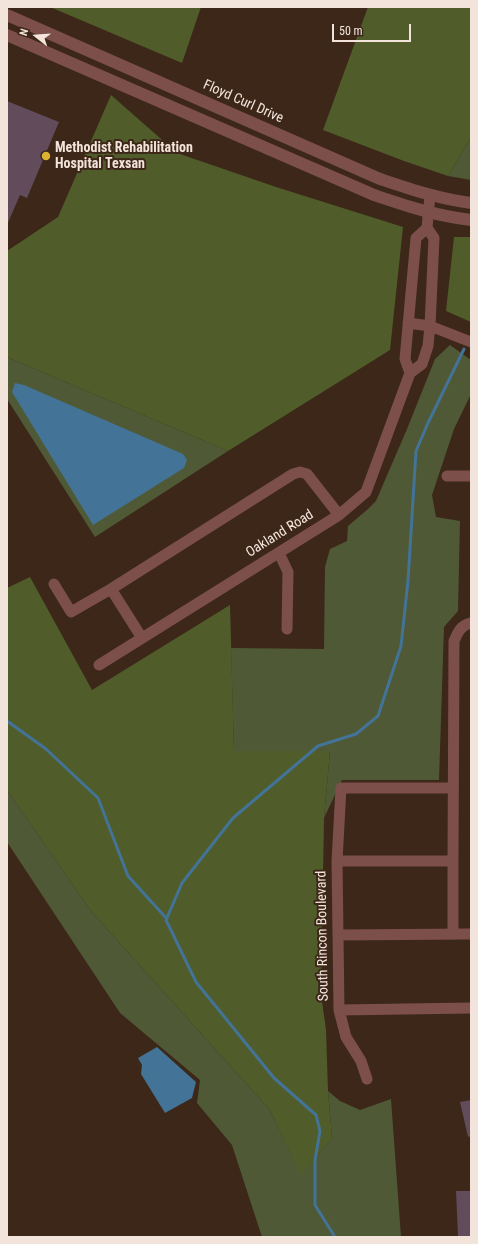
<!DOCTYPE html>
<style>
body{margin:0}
#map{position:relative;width:478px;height:1244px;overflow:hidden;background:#3c2719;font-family:"Roboto Condensed",sans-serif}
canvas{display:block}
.frame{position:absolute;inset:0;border:8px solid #f3e4db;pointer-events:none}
.north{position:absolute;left:16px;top:16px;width:40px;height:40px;-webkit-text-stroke:3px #3c2719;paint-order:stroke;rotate:287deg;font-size:11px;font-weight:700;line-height:16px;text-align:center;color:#f3e4db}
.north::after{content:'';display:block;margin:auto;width:14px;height:18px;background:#f3e4db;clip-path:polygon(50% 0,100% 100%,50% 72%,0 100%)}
.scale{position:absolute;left:332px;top:24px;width:79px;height:18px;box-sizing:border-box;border:2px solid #f3e4db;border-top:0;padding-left:5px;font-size:12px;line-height:14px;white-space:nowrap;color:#f3e4db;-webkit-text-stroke:3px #3c2719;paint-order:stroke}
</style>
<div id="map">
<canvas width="478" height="1244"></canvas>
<div class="frame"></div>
<div class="north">N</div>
<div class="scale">50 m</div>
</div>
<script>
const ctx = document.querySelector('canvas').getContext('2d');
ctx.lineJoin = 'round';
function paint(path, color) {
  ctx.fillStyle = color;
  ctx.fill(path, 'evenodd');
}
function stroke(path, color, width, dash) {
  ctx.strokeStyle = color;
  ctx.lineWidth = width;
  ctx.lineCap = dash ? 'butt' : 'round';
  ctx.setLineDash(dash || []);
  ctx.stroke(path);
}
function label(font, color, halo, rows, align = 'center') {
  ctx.font = font + ' "Roboto Condensed",sans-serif';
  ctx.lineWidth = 4;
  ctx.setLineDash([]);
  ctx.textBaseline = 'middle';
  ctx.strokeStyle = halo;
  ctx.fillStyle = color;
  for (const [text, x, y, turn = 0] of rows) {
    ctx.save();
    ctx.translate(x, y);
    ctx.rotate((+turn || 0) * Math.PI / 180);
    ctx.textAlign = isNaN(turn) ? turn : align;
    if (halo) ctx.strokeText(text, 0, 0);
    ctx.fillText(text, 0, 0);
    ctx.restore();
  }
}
paint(new Path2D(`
 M471 137V180L448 176Z
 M450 345 471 360V394L454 429 432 495 436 517 460 521 458 611 444 627 439 780H342L324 818 330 751 234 752 231 648 324 649 325 567 330 549 347 541 348 526 368 509 376 501 407 429 435 359Z
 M7 357 228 451 95 537 7 399Z
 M7 790 91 911 270 1110 301 1174 332 1138 328 1091 340 1101 360 1110 391 1099 401 1237H262L232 1145 197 1103 200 1080 120 1013 7 842Z`), '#4f5936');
paint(new Path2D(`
 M50 7H201L182 63Z
 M368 7H471V137L448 176 404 161 323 130Z
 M111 95 177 153 276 187 403 227 390 350 228 451 7 357V251L58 217Z
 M454 237H471V322L446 311Z
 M30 577 92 690 230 605 234 751H330L324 818 321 994 326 1030 328 1091 332 1138 301 1175 270 1110 91 911 7 790V588Z`), '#505d2a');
paint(new Path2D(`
 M15 383 24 385 183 454 187 460 184 468 93 525 12 392Z
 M157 1047 196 1082 192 1098 165 1113 141 1074 142 1065 138 1058Z`), '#437396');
stroke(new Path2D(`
 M7 721 46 749 98 798 128 876 167 919 166 920 196 982 274 1078 316 1115 320 1131 315 1160V1205L335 1237
 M166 920 182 883 233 818 318 746 356 734 378 716 401 646 408 581 416 451 428 423 464 349`), '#437396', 3);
paint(new Path2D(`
 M7 101 59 122 27 198 20 195 7 225Z
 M471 1100V1136L468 1137 460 1102Z
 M456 1191H471V1237H458Z`), '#624b5a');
stroke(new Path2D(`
 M427 228 430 195
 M408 323 430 326 471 342
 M410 373 405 359 416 238 427 228
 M447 476H471
 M279 553 288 572 287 629
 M54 584 71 612 111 589
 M142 638 111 589 293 474 300 472 307 474 339 515
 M99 665 339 515 366 492 410 373 422 364 428 346 430 326 434 238 427 228
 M337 861H453
 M453 934V861L454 641C458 632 461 625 471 623
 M338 935 471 934
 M339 1010 471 1008
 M367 1079 361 1061 346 1037 339 1010 337 861 341 788H453`), '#7c4f4b', 11);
stroke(new Path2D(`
 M7 15 380 179C410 189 439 199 471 203
 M7 35 374 195C407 206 436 216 471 220`), '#7c4f4b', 12);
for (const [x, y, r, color] of [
 [46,156,5,"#dcb233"]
]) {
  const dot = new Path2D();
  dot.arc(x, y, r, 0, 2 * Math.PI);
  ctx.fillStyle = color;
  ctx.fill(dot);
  stroke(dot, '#3c2719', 1.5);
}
label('14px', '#f3e4db', '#3c2719', [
 ["Floyd Curl Drive",243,102,24],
 ["Oakland Road",280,534,-32],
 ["South Rincon Boulevard",323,936,-91]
]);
label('bold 14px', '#f3e4db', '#3c2719', [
 ["Methodist Rehabilitation",55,148],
 ["Hospital Texsan",55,164]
], 'left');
</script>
